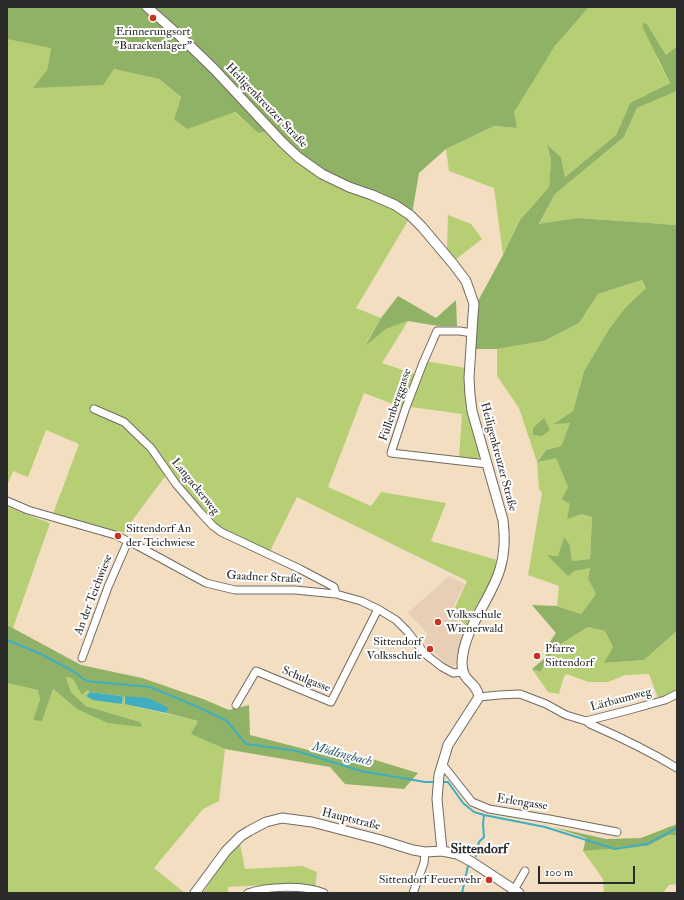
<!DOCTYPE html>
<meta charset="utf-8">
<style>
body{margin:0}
#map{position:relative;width:684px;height:900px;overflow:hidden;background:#f3dec1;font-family:"IM FELL Double Pica",serif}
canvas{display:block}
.frame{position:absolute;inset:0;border:8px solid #2b2b2b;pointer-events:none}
.scale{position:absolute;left:538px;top:866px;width:97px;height:18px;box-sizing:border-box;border:2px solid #2b2b2b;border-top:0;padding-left:5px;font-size:12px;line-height:14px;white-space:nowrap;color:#2b2b2b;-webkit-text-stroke:3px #fff;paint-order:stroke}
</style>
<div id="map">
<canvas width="684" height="900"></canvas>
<div class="frame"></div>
<div class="scale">100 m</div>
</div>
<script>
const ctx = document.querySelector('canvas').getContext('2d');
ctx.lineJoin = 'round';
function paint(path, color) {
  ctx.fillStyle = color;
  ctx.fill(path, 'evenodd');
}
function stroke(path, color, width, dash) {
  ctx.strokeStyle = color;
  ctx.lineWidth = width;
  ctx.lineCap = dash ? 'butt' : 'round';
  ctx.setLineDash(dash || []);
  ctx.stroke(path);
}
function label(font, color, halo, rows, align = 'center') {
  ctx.font = font + ' "IM FELL Double Pica",serif';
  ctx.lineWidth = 4;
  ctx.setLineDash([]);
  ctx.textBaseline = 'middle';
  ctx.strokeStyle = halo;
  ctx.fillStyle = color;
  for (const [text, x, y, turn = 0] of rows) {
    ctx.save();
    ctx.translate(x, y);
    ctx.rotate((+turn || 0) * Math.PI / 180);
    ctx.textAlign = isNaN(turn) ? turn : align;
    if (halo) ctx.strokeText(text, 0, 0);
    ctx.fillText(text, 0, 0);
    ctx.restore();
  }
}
paint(new Path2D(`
 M449 576 465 584 450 613 466 630 457 663 453 667 444 662 422 640 428 634 408 613Z`), '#e6cfb5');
paint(new Path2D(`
 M589 7H677V46L666 55 647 24 658 60 670 83 630 103 616 135 565 177 561 157 547 146 551 160 549 187 520 220 503 255 494 188 449 171 446 149 494 126 517 128 513 112 555 46Z
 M7 39 51 47 47 70 34 88 114 69 159 79 181 97 174 119 187 128 234 112 258 133 276 130 353 184 398 201 412 214 356 308 381 318 365 345 386 329 408 321 382 363 420 376 426 361 465 368 480 456 476 460 459 457 462 414 411 407 403 408 364 393 328 487 371 506 381 492 446 503 431 541 497 560 494 575 466 626 453 612 467 581 297 497 270 551 229 535 215 525 169 471 123 533 53 514 79 444 46 430 28 477 13 471 7 486Z
 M677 91V225L578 218 539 225 555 194 624 137 637 108Z
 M448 215 471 224 482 239 455 260 447 250Z
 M642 280 646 288 625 308 609 329 584 371 573 411 554 423H570L561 446 546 450 537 461 556 457 568 487 570 504 581 514 592 517 590 559 572 561 570 545 564 538 558 556 548 555 574 571 590 567 588 579 596 594 581 614 557 606 559 586 528 575 542 493 539 489 537 462 519 408 497 376V349L544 341 579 323 598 294Z
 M7 507 50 523 13 628 7 625Z
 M588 627 605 631 613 647 605 663 644 660 677 631V690L658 698 649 674 625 675 608 682H588L567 674 564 676 559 694 548 692 532 669 540 672 556 647Z
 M66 677 73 679 87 690 90 692 87 696 122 704 123 698 125 696 137 707 198 721 192 734 225 749 219 801 203 809 154 868 185 893H7V683L38 690 40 699 33 720H42L53 689 77 709 140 722 86 706 71 692Z
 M670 835H677V884L669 885 663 893H604L603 879 583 851 648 846Z
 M240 844 245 869 302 866 317 872 315 888 288 884 228 887V893H203L222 862Z`), '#b6cf74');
paint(new Path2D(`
 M7 7H589L555 46 514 112 517 128 494 126 446 149 419 173 412 214 398 201 353 184 314 165 276 130 258 133 235 112 187 129 174 119 181 97 159 79 114 69 103 85 33 88 47 70 51 48 7 39Z
 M644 23 647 24 666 55 677 46V91L637 108 624 137 555 194 539 224 578 218 677 225V631L644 660 604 663 613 647 605 631 588 627 556 647 540 672 532 669 546 657 547 646 556 633 532 605 557 606 581 614 596 594 588 579 590 568 574 571 568 576 547 555 558 556 564 537 570 545 572 561 590 559 592 517 581 514 567 519 570 504 562 499 568 487 556 458 537 462 546 450 561 446 570 423 553 424 573 411 584 371 609 329 625 308 646 288 642 280 598 294 579 323 544 341 497 349H475L478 301 503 255 520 220 549 187 551 160 547 145 561 157 565 177 616 135 630 103 670 83 642 26Z
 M398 296 436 318 456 300 457 326H438L408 321 386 329 365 346 381 318Z
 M544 418 550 430 542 436 533 435V428Z
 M7 625 81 665 142 678 203 699 229 710 249 705 250 735 351 761 362 756 418 773 404 789 345 784 330 767 225 749 191 734 198 721 166 713 169 708 125 696 123 698 121 696 90 692 87 690 82 695 73 679 66 677 71 692 86 706 140 722 142 727 108 723 77 709 53 689 42 721 33 720 40 699 38 690 7 683Z
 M677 824V835H669L648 846 583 851 586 838 553 827 606 839 641 838Z`), '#90b266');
paint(new Path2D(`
 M90 692 121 696 123 698 122 704 93 700 86 696Z
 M125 696 148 698 169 708 166 713 125 704Z`), '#41aec0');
stroke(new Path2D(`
 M7 640 39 653 73 671 86 681 150 687 198 707 227 721 246 744 297 751 361 771 425 782H435
 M442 782H448L463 803 474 812 484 815 545 827 615 849 647 844 677 828
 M476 856 479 842 484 837 483 824 484 815
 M462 893 468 866`), '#41aec0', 2);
const minor = new Path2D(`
 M472 333 460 331H437L423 363 405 410 391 453 487 464
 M94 409 124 422 151 448 176 484 200 512 213 526 221 532 300 569 334 587 336 594
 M7 501 28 510 115 535 138 546 206 583 235 590H295L336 594 361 601 378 609 396 620 407 631 425 654 442 667 453 673 463 672
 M82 658 108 587 128 541
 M479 697 499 695 520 694 546 704 566 715 586 721 629 710 665 700 677 694
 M236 705 256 671 331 702 378 609
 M586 721 590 724C620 737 649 751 677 768
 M442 764 472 802 489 809 549 819 617 832
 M514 890 525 871
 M248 893C267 886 304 885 324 893
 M413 893 424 863 425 852`);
const major = new Path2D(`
 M147 7 182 38 214 69 283 143 298 157 322 174 349 187 372 195 395 205 410 215 422 227 454 265 466 281 474 304 473 315 469 378 470 395 472 411 503 520C505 536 505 553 500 569 491 600 463 629 462 663 462 683 476 680 479 697L448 745 439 775 437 799 442 851
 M195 893 226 851 241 836 249 831 266 822 282 818 312 822 381 840 413 850 425 852 442 851 457 854 472 862 519 893`);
stroke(minor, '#716a60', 9);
stroke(major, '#716a60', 11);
stroke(minor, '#fff', 7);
stroke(major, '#fff', 9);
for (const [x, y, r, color] of [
 [153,18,4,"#c8321e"],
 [118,536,4,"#c8321e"],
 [438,622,4,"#c8321e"],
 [430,649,4,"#c8321e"],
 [537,656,4,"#c8321e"],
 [489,880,4,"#c8321e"]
]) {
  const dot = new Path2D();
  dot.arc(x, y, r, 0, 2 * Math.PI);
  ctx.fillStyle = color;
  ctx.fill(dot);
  stroke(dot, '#fff', 1.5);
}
label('12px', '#2b2b2b', '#fff', [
 ["Erinnerungsort",153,32,"center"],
 ["\"Barackenlager\"",153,46,"center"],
 ["Sittendorf An",126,529],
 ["der Teichwiese",126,543],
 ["Volksschule",446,615],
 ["Wienerwald",446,629],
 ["Sittendorf",422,642,"right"],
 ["Volksschule",422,656,"right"],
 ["Pfarre",545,649],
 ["Sittendorf",545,663],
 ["Sittendorf Feuerwehr",481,880,"right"]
], 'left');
label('12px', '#2b2b2b', '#fff', [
 ["Heiligenkreuzer Straße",266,106,46],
 ["Füllenberggasse",396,405,-71],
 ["Heiligenkreuzer Straße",498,457,75],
 ["Langackerweg",195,487,51],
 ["Gaadner Straße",264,578,3],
 ["An der Teichwiese",94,595,-69],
 ["Schulgasse",306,680,22],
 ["Lärbaumweg",621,700,-15],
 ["Erlengasse",522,803,9],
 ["Hauptstraße",351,820,14]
]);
label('italic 13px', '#345f67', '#fff', [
 ["Mödlingbach",342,755,15]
]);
label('bold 14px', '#2b2b2b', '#fff', [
 ["Sittendorf",479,850]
]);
</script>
